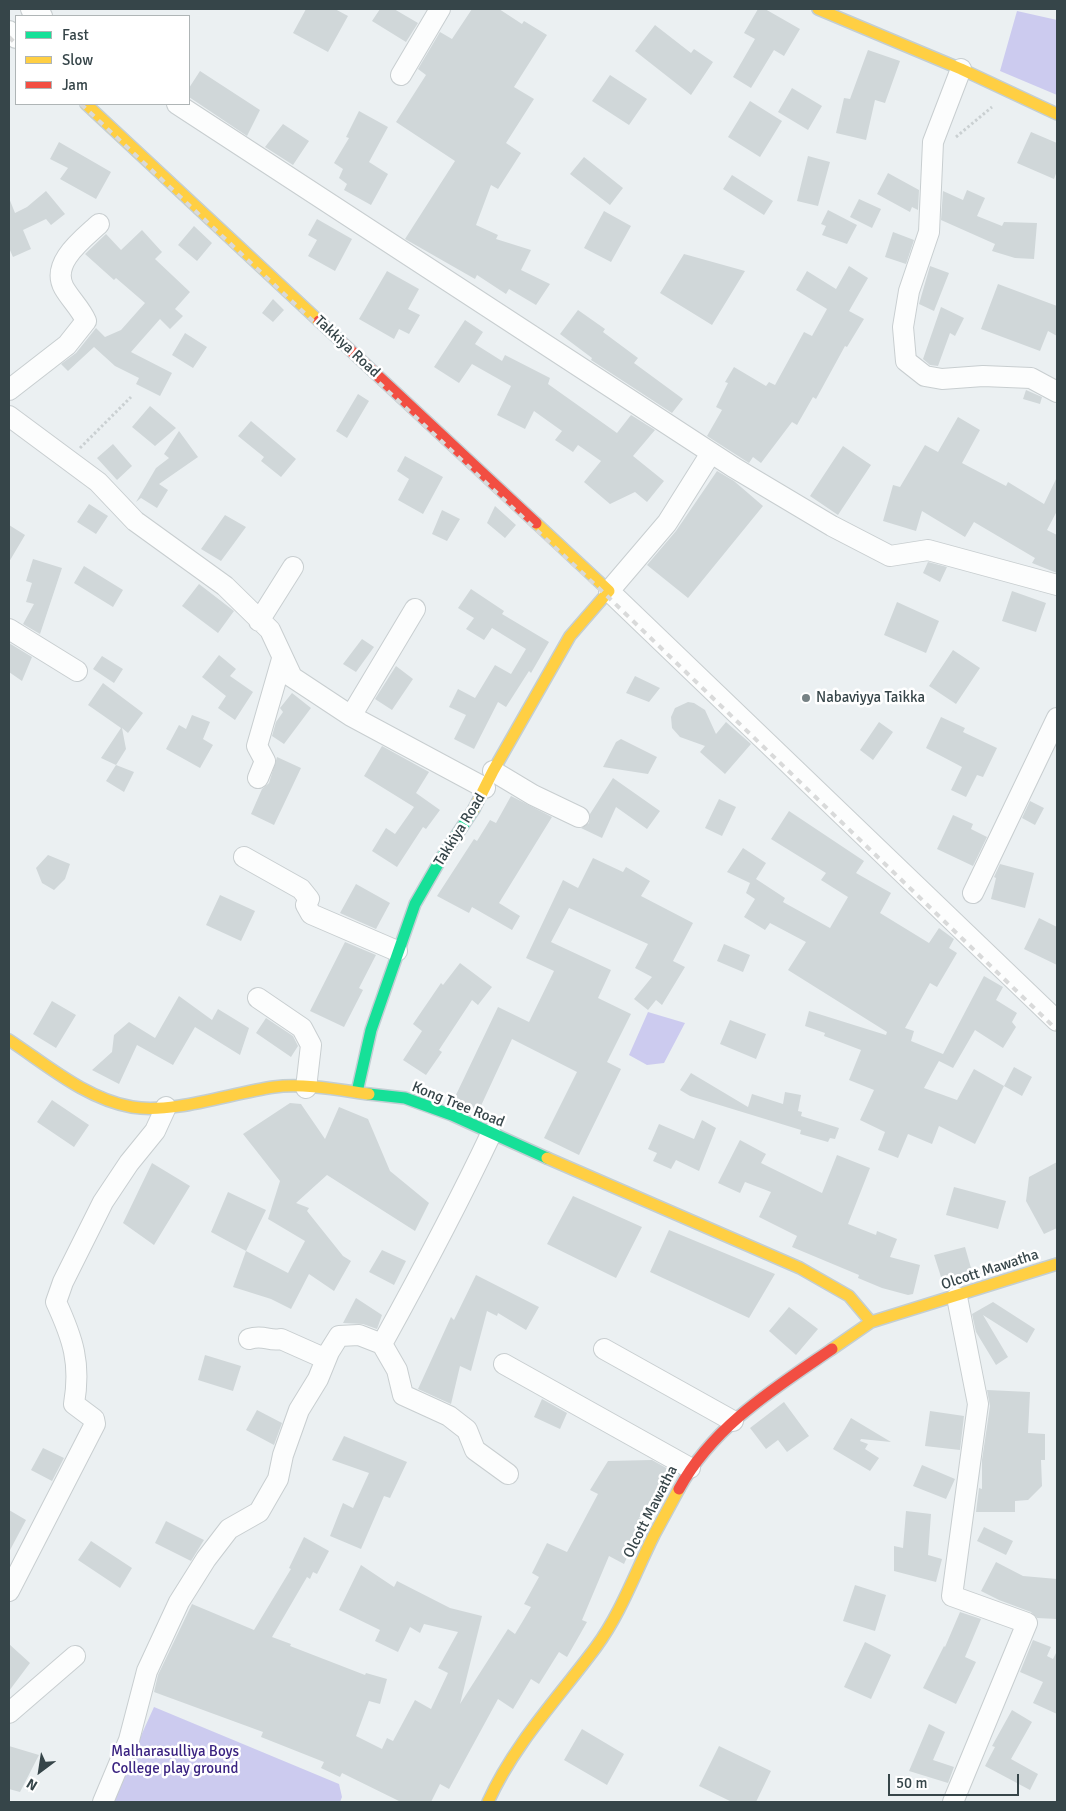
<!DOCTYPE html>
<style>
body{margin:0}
#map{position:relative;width:1066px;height:1811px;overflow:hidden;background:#ebf0f2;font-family:Signika,sans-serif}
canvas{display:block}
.frame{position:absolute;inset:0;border:10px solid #364549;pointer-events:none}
.legend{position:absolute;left:15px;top:15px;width:175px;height:90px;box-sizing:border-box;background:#fff;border:1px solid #afb5b6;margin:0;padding:6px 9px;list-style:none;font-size:15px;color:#364549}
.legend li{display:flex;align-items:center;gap:10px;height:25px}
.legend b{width:25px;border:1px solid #afb5b6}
.north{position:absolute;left:15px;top:1746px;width:50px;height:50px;-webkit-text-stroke:4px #fff;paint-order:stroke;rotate:211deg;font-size:14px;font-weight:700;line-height:20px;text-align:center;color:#364549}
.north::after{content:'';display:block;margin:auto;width:18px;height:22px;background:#364549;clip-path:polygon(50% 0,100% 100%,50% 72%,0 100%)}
.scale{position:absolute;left:888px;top:1774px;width:131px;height:22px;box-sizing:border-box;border:2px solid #364549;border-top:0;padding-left:6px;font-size:15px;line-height:18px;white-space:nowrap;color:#364549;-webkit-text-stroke:4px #fff;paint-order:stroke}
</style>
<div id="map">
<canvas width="1066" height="1811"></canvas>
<div class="frame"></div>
<ul class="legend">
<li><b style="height:6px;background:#16e098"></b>Fast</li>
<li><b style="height:6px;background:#ffcf43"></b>Slow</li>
<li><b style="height:6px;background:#f24e42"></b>Jam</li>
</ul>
<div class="north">N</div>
<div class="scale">50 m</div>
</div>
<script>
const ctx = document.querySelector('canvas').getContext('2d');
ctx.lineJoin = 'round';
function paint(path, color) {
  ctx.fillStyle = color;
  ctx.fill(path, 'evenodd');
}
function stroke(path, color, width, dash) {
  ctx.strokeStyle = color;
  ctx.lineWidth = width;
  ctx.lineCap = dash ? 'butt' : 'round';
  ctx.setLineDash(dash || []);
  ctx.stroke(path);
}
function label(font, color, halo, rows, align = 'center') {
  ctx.font = font + ' Signika,sans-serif';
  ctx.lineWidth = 5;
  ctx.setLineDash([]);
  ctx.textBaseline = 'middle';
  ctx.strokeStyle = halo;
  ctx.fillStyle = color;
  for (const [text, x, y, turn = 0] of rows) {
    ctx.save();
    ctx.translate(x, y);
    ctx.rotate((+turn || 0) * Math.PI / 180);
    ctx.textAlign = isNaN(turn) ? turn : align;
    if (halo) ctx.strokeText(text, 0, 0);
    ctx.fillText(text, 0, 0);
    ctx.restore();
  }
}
paint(new Path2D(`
 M1017 11 1057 20V95L1000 71Z
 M648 1012 685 1023 664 1063 647 1065 629 1055Z
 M154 1707 339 1784 342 1797 340 1802H111Z`), '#cccbef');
paint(new Path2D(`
 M306 9H335L348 16 328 52 293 33Z
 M380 9H394L418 23 406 42 372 21Z
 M472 9H499L522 24 524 21 547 35 514 87 534 99 506 143 521 153 498 189 491 185 476 225 498 235 496 239 531 250 521 270 550 284 536 305 509 289 506 294 477 275 475 279 405 239 455 161 396 122 426 75 418 69 440 32 452 39Z
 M758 9H765L800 29 784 56 774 50 751 88 733 77 755 39 744 33Z
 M655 25 691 53 694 49 713 62 691 95 635 51Z
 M868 50 900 61 885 103 875 100 866 140 836 133 844 98 850 99Z
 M200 71 260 110 247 136 189 97V88Z
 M610 75 647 99 629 125 592 101Z
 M792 88 822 106 808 130 778 112Z
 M750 101 782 121 760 157 728 137Z
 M359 111 388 127 369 162 388 174 371 205 344 190 347 184 339 178 343 169 334 163 349 138 346 137Z
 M283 124 309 141 293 165 265 147Z
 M1031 132 1057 143V171L1054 179 1017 163Z
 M59 142 111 172 96 199 60 179 68 168 50 159Z
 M808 156 830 162 818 206 797 201Z
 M584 157 623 188 610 205 570 174Z
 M888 173 919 190 918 210 912 207 910 212 877 194Z
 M732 175 773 201 764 215 723 189Z
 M967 190 985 198 977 216 1002 226 1004 222 1037 223 1034 259 1015 258 992 251 995 244 941 220 943 191 963 200Z
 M46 191 65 214 51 225 46 219 23 230 31 249 13 257 9 248V198L15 213 27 207Z
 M859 199 881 209 872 228 850 217Z
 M828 210 857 225 847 244 822 235 826 226 821 224Z
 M604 211 631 226 611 262 584 248Z
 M317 219 352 239 335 271 308 256 317 240 308 235Z
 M194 226 212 243 197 261 178 245Z
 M142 230 162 252 155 259 190 292 175 309 183 316 170 329 160 319 131 352 172 373 160 396 136 384 139 378 115 366 94 347 68 371 61 364 76 353 96 328 105 337 121 330 145 303 116 278 114 280 85 254 106 234 121 250Z
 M893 232 914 240 906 264 885 257Z
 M684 254 745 271 712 325 660 293Z
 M849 266 868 278 849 311 864 319 847 347 845 346 816 399 813 397 797 425 792 422 761 463 753 457 749 463 707 436 722 410 716 407 728 383 725 382 734 367 766 386 769 382 775 385 804 332 812 336 827 309 796 290 807 271 836 289Z
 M930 266 949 273 934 311 919 304Z
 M387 271 419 289 408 309 420 315 409 334 399 329 394 339 359 319Z
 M998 284 1057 306V336L1048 331 1040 351 981 329Z
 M273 299 284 310 273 322 262 313Z
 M941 307 964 318 955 336 950 333 938 366 930 365 923 359Z
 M578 310 605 329 603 332 638 358 634 363 683 399 672 413 591 360 592 358 560 334Z
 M465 320 483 332 475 344 502 361 505 355 550 378 548 384 617 433 631 415 655 430 633 456 664 481 647 502 635 492 610 504 584 482 601 461 578 445 573 452 555 440 562 431 534 411 525 429 497 415 511 386 472 364 459 383 434 367Z
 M185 333 207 347 193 368 172 355Z
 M1026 390 1042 397 1040 404 1023 399Z
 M358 394 369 401 347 438 336 431Z
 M150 406 176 428 155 446 132 427Z
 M958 417 980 430 962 463 1006 486 1008 482 1044 504 1057 477V511L1047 530 1057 535V573L1032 563 1035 558 974 522 965 537 922 511 916 531 883 521 893 485 900 487 925 445 938 452Z
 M251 421 296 459 281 477 261 461 264 457 238 436Z
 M179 431 198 457 159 484 168 490 157 508 141 498 136 502 156 468 169 458 164 454Z
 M113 444 132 466 117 480 97 458Z
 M843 446 871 465 838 515 810 496Z
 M405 456 443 477 423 514 398 500 409 479 397 471Z
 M717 471 734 481 763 506 688 598 647 565 676 531Z
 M89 504 108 516 96 534 77 522Z
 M495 506 516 525 505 538 487 523Z
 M442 510 460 519 447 541 432 534Z
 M225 515 246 527 221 561 201 549Z
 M9 525 25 535 9 562Z
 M33 559 62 568 40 634 23 624 34 604 26 602 32 583 26 581Z
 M928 562 947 567 940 582 923 573Z
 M84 566 123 590 113 607 74 583Z
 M199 584 234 611 218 633 182 606Z
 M471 589 504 611 502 614 549 642 531 673 529 671 506 707 498 702 474 749 454 739 466 715 449 707 458 689 475 698 495 665 511 674 526 649 492 628 484 640 466 629 474 618 458 608Z
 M1012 591 1046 603 1036 632 1002 621Z
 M897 602 939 621 926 653 884 635Z
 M362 639 374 647 356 672 343 664Z
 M9 643 32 657 22 681 9 672Z
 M953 650 980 668 956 704 929 686Z
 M219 655 236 669 230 676 253 692 235 720 218 708 226 696 202 677Z
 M102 656 123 669 114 683 93 669Z
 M396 666 413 679 392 710 375 699Z
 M635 676 660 688 649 702 626 693Z
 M103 683 143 713 128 733 122 728 126 749 116 765 101 758 121 728 88 705Z
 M292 693 311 708 284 744 272 736 276 722 283 712 280 708Z
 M688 702 694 703 705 710 716 734 726 722 751 744 725 774 700 752 705 746 680 737 672 728 671 717 675 708Z
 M192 715 210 722 203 739 213 745 200 768 166 749 179 725 186 729Z
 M941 717 965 728 963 732 997 748 983 777 977 775 966 797 951 790 962 767 926 748Z
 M879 722 893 732 873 760 860 750Z
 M621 739 657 757 648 774 603 767 616 742Z
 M382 746 429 772 416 793 440 810 426 829 423 827 397 867 372 851 386 828 395 834 414 807 364 776Z
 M277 757 301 768 274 825 251 814 262 789 269 783Z
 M116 765 134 772 124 792 106 781Z
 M613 778 660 811 647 829 616 807 602 838 581 828 589 823 590 814Z
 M511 796 552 817 499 903 520 916 512 930 472 907 469 913 437 896 474 839 477 841 490 820 496 823Z
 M719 799 736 807 722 836 705 828Z
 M1030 801 1044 808 1035 825 1022 818Z
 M789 811 864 861 856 873 891 893 880 913 929 943 939 928 954 939 949 948 957 953 937 987 930 983 905 1028 914 1031 911 1041 943 1054 984 976 1003 987 996 1000 1017 1013 1012 1022 1016 1027 1003 1048 975 1030 953 1068 939 1061 924 1088 957 1100 974 1069 1004 1086 975 1144 939 1126 932 1144 908 1134 898 1158 878 1150 885 1132 860 1120 874 1090 849 1080 861 1050 824 1036 825 1033 805 1026 809 1011 886 1035 887 1032 788 970 806 942 770 923 765 930 744 917 755 899 746 893 750 883 727 872 743 848 766 863 756 879 785 898 783 902 830 928 848 897 821 880 826 873 771 839Z
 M953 815 973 824 971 829 987 837 973 866 937 849Z
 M48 855 70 864 65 879 54 890 42 883 36 868Z
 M593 858 623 872 626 867 650 881 641 896 693 923 673 961 685 967 662 1005 656 1000 648 1010 634 999 652 977 635 968 648 944 569 908 551 942 611 970 598 998 631 1014 607 1062 621 1069 579 1155 544 1138 577 1072 512 1039 479 1110 454 1099 498 1007 529 1022 554 971 526 958 563 880 578 888Z
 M1000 864 1034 873 1025 908 991 899 996 878 994 877Z
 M356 884 390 903 376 929 340 913Z
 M220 895 255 911 241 941 206 925Z
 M1039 918 1057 927V965L1024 949Z
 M345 942 376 955 359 988 363 990 344 1027 310 1011Z
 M724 944 750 955 743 972 717 961Z
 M460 963 492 987 478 1005 472 1000 439 1050 442 1052 426 1075 403 1060 422 1031 413 1024 441 983 443 985Z
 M179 996 212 1020 218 1009 249 1028 240 1055 195 1027 173 1065 137 1045 119 1084 92 1070 112 1052 114 1035 129 1022 155 1038Z
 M52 1001 76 1015 56 1048 33 1034Z
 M266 1018 293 1036 298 1046 291 1057 256 1033Z
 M730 1020 766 1034 756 1059 720 1044Z
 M1014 1067 1032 1077 1022 1096 1004 1086Z
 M691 1073 748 1107 752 1094 783 1104 785 1092 801 1095 798 1111 802 1112 801 1116 839 1128 835 1139 830 1138 828 1142 800 1134 801 1130 690 1096 680 1090Z
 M52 1100 89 1125 74 1147 37 1122Z
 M290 1103 301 1104 325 1139 339 1107 368 1119 390 1171 429 1203 415 1231 327 1175 296 1203 309 1208 307 1211 343 1256 351 1261 334 1291 309 1274 291 1309 271 1299 233 1287 246 1251 288 1273 305 1241 268 1219 280 1181 243 1134Z
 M702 1120 716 1128 699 1171 676 1160 671 1169 653 1161 657 1153 648 1149 659 1124 694 1139Z
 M740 1140 766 1154 761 1163 822 1193 837 1155 870 1168 848 1224 876 1235 877 1231 897 1239 890 1257 920 1265 913 1294 908 1295 882 1288 858 1278 859 1275 792 1247 797 1236 759 1217 771 1192 745 1182 740 1193 718 1183Z
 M1057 1162V1228L1044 1234 1026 1201 1029 1177Z
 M152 1163 190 1186 154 1245 123 1223Z
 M954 1187 1006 1201 998 1229 946 1215Z
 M228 1192 266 1210 246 1251 211 1232Z
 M573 1196 642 1227 616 1278 547 1244Z
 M669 1230 775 1274 749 1318 650 1272Z
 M965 1247 973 1275 955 1281 952 1274 941 1277 934 1255Z
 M382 1250 406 1261 394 1285 369 1272Z
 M476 1275 539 1307 526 1330 498 1313 497 1316 487 1311 471 1371 460 1366 451 1404 418 1389 451 1317 454 1320Z
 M356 1298 382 1315 377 1329 363 1324 343 1323Z
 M993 1302 1035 1329 1027 1343 983 1315 1008 1357 996 1365 976 1332 972 1314Z
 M789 1307 818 1329 796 1355 769 1331Z
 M205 1355 241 1366 233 1391 198 1380Z
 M987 1390 1030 1392 1028 1433 1045 1434V1460H1041L1042 1486 1028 1500 1015 1501V1512H976L979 1488 982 1489V1460L990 1406Z
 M542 1399 567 1413 560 1429 534 1417Z
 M784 1402 809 1436 787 1452 778 1440 766 1449 750 1428Z
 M257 1410 282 1423 274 1445 246 1430Z
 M930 1411 964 1416 960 1450 925 1446Z
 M851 1418 891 1442 861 1439 860 1441 868 1444 865 1449 879 1458 870 1471 833 1449Z
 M344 1436 407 1462 390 1498 384 1496 361 1549 330 1536 343 1503 353 1508 369 1473 332 1460Z
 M43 1448 64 1458 52 1481 31 1470Z
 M652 1460 670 1470 639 1518 644 1520 624 1564 609 1556 582 1620 587 1622 567 1657 559 1652 539 1684 531 1679 513 1709 498 1699 449 1789 440 1784 431 1802H401L342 1773 340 1777 321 1768 324 1762 261 1737 263 1732 154 1692 158 1675 192 1604 254 1630 291 1569 289 1568 304 1537 329 1551 317 1574 313 1572 310 1579 307 1577 272 1637 291 1644 290 1646 365 1675 366 1673 387 1679 380 1704 369 1701 356 1736 382 1749 387 1738 393 1741 415 1700 431 1709 448 1673 438 1668 458 1632 424 1624 420 1633 410 1627 398 1652 375 1641 380 1630 339 1610 361 1565 394 1587 397 1581 450 1608 482 1616 460 1704 508 1629 515 1634 524 1619 531 1607 524 1604 539 1577 532 1573 547 1543 567 1552 598 1494 590 1490 608 1461Z
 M922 1465 955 1479 946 1499 913 1486Z
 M9 1510 26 1520 9 1552Z
 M906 1511 931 1514 928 1555 942 1559 936 1582 894 1571V1546L903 1548Z
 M166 1521 204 1540 191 1561 155 1543Z
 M984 1527 1013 1541 1006 1555 977 1541Z
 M91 1541 132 1568 120 1588 78 1560Z
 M996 1562 1023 1576 1057 1579V1619L1037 1618 1031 1612 999 1600 981 1591Z
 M855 1585 886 1595 875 1631 843 1621Z
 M960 1612 981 1619 965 1657 976 1662 956 1704 923 1688 944 1646 945 1647Z
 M1033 1640 1051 1647 1047 1656 1053 1659 1057 1651V1714L1033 1703 1043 1682 1020 1672Z
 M865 1642 891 1655 871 1699 844 1687Z
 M9 1644 30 1663 9 1691Z
 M1012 1710 1032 1722 1011 1759 1038 1774 1030 1790 985 1766 995 1747 992 1746Z
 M929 1724 945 1732 933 1760 954 1767 948 1783 909 1771Z
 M582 1729 624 1754 607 1785 564 1760Z
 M9 1746 39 1755 20 1792 9 1789Z
 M719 1746 771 1771 756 1802H732L699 1786Z`), '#d0d7d9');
const street = new Path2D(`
 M31 9 42 16
 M9 31 16 38
 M961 69 933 142 929 232 909 291 903 327 906 361 925 376 942 379 983 376 1031 378 1057 392
 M401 75 440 9
 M177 104 733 467 832 526 890 556 928 550 1057 585
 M9 390 67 345 86 321C81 309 71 300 64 288 50 263 83 239 99 224
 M9 416 98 482 135 521 225 586 270 630 292 677 351 716 485 788
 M711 453 667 523 609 591 1057 1021
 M259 621 293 567
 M9 629 77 671
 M351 716 415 609
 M493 771 533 795 579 817
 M258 778 265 761 257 746 282 659
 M244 857 301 889 309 899 306 905 311 914 397 951
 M973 893 1057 718
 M258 998 302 1028 311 1045 306 1088
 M491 1134C457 1206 420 1275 382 1344L397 1370 403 1395 449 1416 467 1430 475 1450 508 1474
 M249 1339C264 1334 269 1342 281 1339L326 1359
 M604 1349 733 1421
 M504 1364 690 1468
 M9 1591 95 1424 94 1419 74 1404C81 1363 73 1339 56 1302L63 1282 103 1202 129 1163 155 1131 166 1107
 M9 1713 75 1656
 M103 1802 129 1740 147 1671 179 1602 206 1559 229 1529 259 1512 278 1479 283 1455 299 1410 318 1379 329 1352 339 1336 359 1335 382 1344
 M953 1802 1027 1623 952 1596 978 1404 957 1297`);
const fast = new Path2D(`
 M357 1092 371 1030 415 904 442 857 474 809
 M369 1094 405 1098 452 1115 547 1158`);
const slow = new Path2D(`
 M818 9 961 69 1057 114
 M86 104 319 321
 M474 809 493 771 570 636 609 591 536 523
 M9 1040C47 1065 86 1099 132 1107 174 1114 231 1093 274 1087 303 1083 340 1090 369 1094
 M547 1158 800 1268 849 1296 871 1322
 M832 1349 871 1322 1057 1264
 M488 1802C514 1744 559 1697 596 1647 621 1613 635 1573 654 1535 662 1520 671 1504 679 1489`);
const jam = new Path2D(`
 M319 321 536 523
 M679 1489C713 1426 775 1388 832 1349`);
stroke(street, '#c8ced0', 22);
stroke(fast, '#c3ced3', 14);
stroke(slow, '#c3ced3', 14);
stroke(jam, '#c3ced3', 14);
stroke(new Path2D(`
 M956 137 992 107
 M80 448 131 397`), '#cad0d2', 3, [2.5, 2.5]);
stroke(street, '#fcfdfd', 20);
stroke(fast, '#16e098', 11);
stroke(slow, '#ffcf43', 11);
stroke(jam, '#f24e42', 11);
stroke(new Path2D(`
 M9 37 16 44
 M81 104 605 594 1057 1030`), '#d9dada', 4, [6, 6]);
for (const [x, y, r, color] of [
 [806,698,5,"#758184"]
]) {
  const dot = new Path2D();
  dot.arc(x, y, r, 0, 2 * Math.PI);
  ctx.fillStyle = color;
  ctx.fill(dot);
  stroke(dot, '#fff', 2);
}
label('15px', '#364549', '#fff', [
 ["Takkiya Road",347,347,43],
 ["Takkiya Road",460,830,-58],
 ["Kong Tree Road",458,1105,22],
 ["Olcott Mawatha",990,1270,-18],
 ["Olcott Mawatha",651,1512,-63]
]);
label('15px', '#364549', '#fff', [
 ["Nabaviyya Taikka",816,698]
], 'left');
label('15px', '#3a2381', '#fff', [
 ["Malharasulliya Boys",175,1752],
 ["College play ground",175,1769]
]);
</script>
